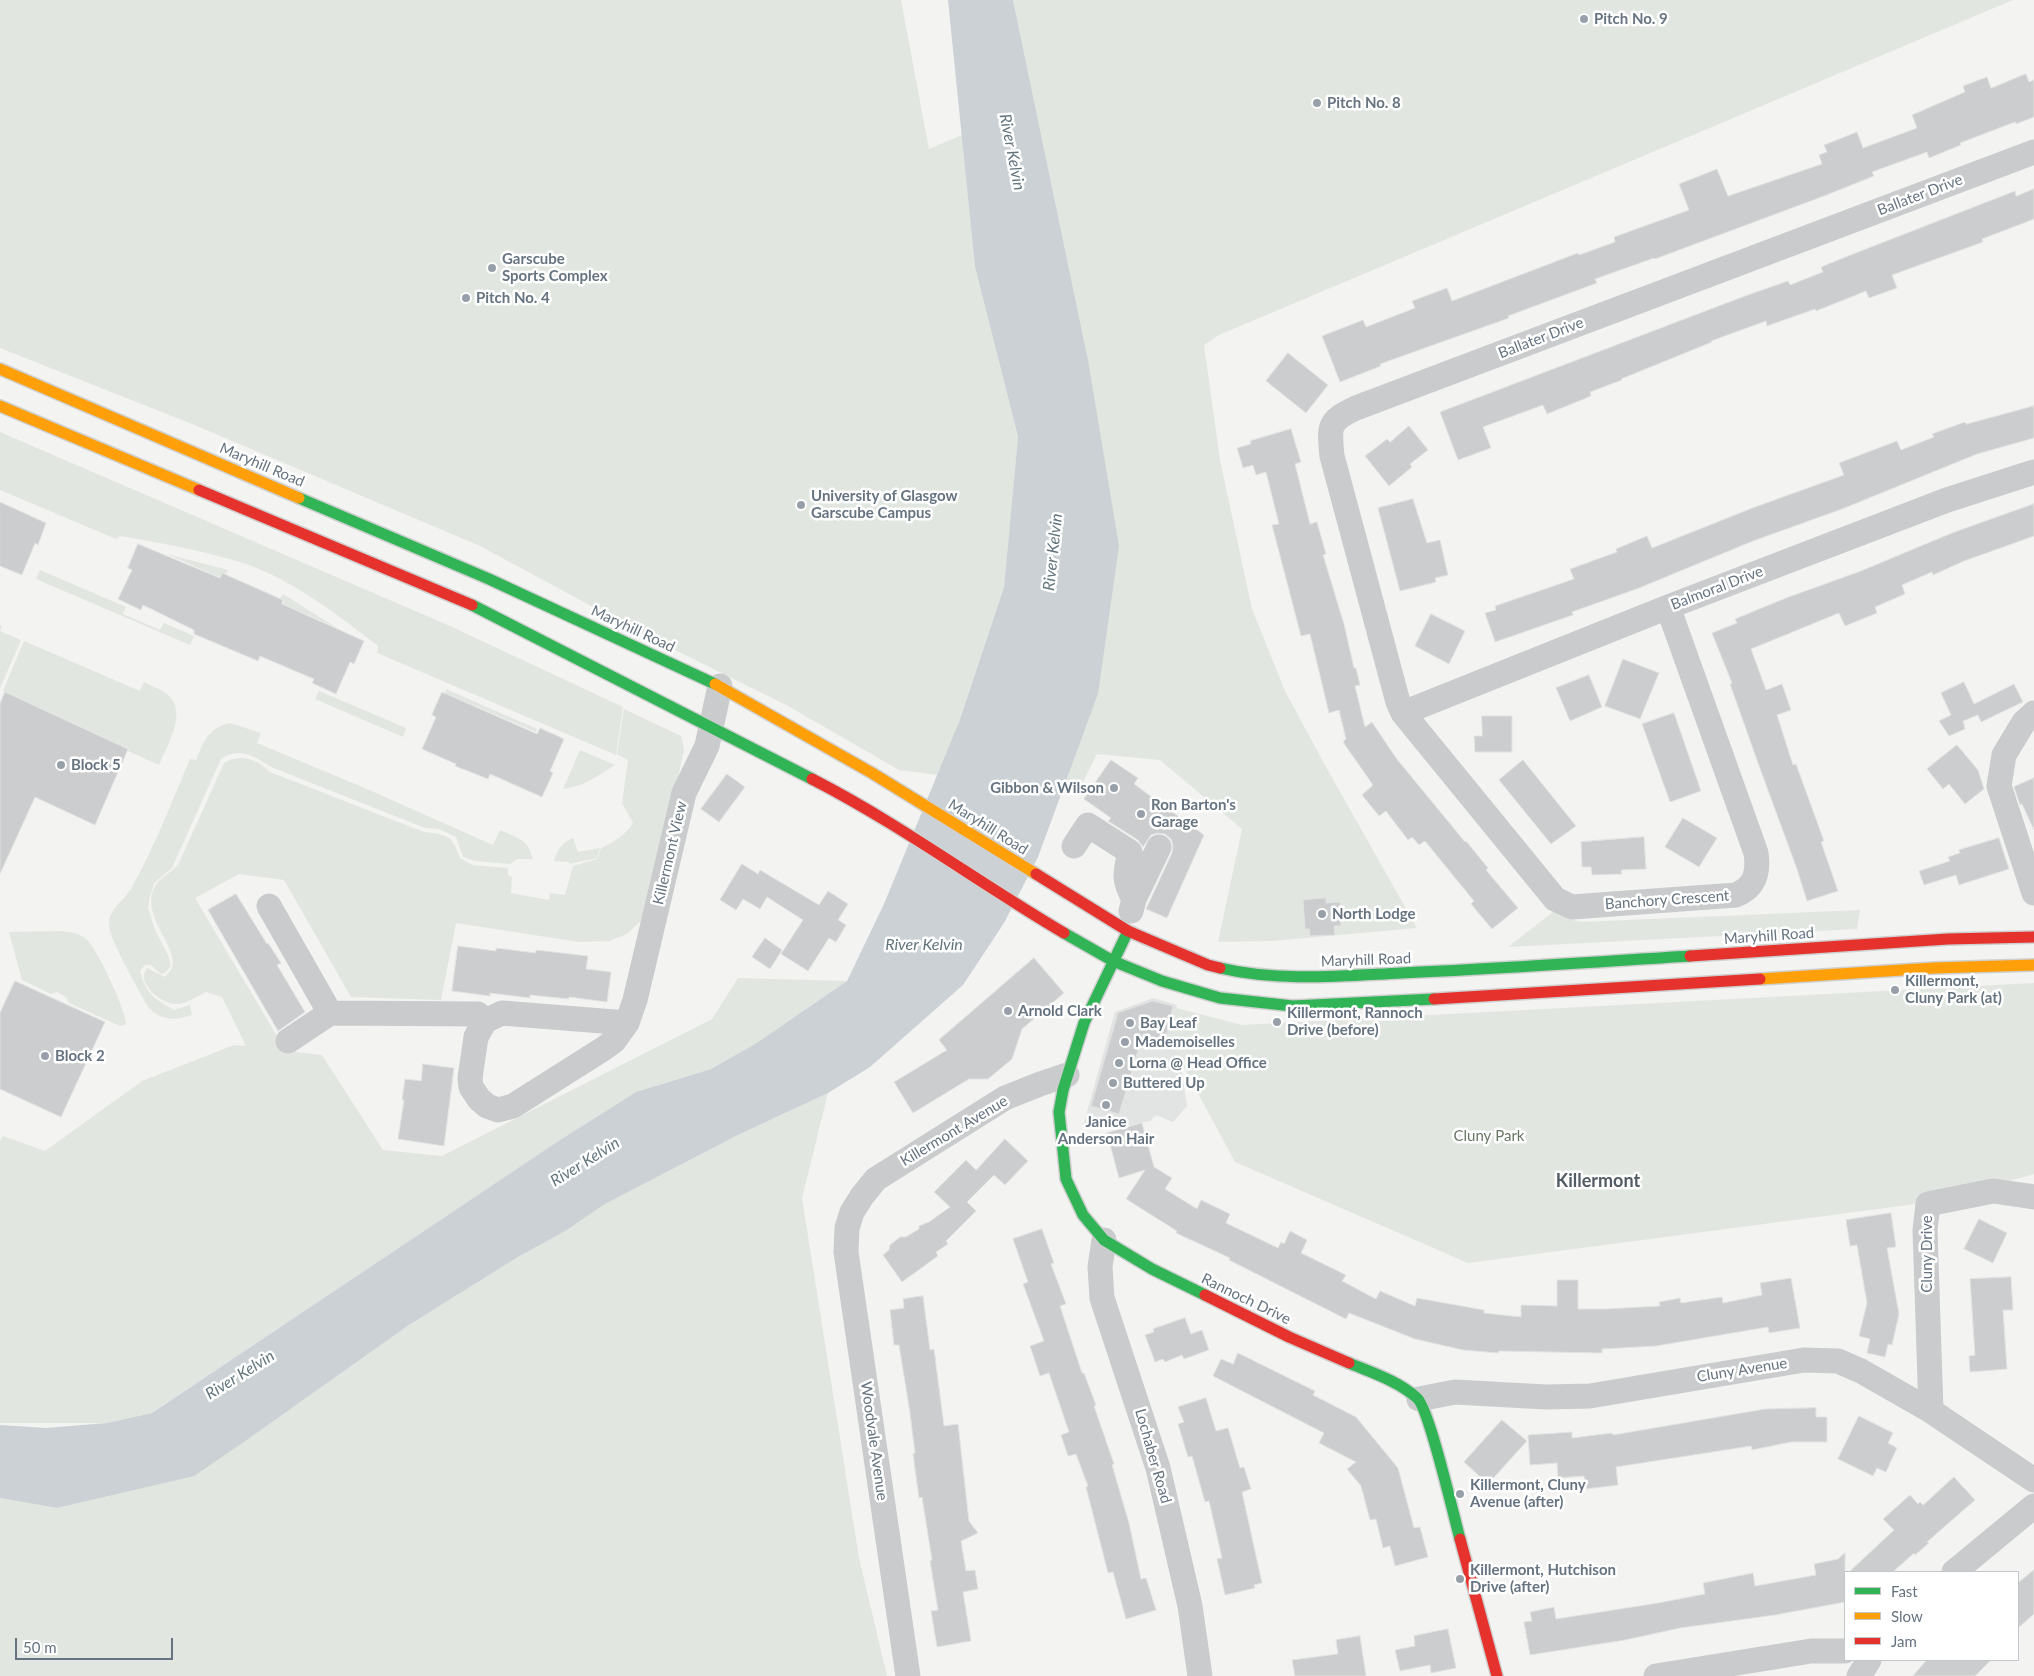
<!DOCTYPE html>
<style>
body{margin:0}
#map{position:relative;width:2034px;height:1676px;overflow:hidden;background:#f3f3f2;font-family:Lato,sans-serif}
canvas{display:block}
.legend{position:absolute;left:1844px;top:1571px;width:175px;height:90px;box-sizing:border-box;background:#fff;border:1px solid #c2c7cc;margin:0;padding:6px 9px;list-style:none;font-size:15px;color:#667380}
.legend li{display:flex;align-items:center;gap:10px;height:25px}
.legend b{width:25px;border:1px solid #c2c7cc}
.scale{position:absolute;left:15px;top:1638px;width:158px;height:22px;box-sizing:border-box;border:2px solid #667380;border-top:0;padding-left:6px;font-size:15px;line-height:18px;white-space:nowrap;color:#667380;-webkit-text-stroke:4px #fff;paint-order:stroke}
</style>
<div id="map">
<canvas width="2034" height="1676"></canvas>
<ul class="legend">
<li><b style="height:6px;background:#30b455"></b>Fast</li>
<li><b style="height:6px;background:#ff9f0a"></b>Slow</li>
<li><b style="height:6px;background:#e5322d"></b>Jam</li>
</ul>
<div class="scale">50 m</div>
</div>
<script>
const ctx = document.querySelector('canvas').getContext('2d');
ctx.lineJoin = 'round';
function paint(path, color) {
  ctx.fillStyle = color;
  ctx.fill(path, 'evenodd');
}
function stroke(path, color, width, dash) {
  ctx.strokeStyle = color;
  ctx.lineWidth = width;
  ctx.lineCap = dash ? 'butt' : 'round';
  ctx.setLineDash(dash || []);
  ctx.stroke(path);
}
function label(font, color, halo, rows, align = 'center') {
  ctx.font = font + ' Lato,sans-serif';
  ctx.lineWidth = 5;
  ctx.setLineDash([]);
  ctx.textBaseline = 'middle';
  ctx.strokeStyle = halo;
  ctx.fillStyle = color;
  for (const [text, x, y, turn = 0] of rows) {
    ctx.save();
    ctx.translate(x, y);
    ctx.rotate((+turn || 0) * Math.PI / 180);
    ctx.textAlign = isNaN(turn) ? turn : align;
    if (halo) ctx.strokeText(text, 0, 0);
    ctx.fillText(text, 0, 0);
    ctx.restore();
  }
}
paint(new Path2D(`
 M1153 998 1177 1005 1169 1037 1180 1060 1187 1106 1173 1122 1156 1115 1150 1121 1130 1125 1083 1126 1115 1012Z`), '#e2e3e3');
paint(new Path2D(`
 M0 0H901L929 149 962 135 975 267 1018 438 1004 587 959 722 938 775 899 770 788 706 643 634 480 546 192 424 0 348Z
 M1013 0H2013L1219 335 1204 345 1220 460 1252 609 1285 691 1326 767 1417 928 1272 941 1218 942 1242 829 1160 760 1097 754 1078 792 1062 790 1098 694 1088 360Z
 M0 432 450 626 623 707 616 755 377 653 378 646C339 616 293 580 246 564 205 551 162 543 120 536L116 539 0 490Z
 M167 554 228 570 226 574 222 573 219 577Z
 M40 570 126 607 123 614 160 630 164 623 194 636 190 645 36 579Z
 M283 594 337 628 283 604 284 601 280 598Z
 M0 625 2 626 0 631 21 640 0 688Z
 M24 641 140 691 144 682C154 687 164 690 171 698 186 716 166 747 159 765L128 751 129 749 3 691Z
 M446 689 537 729 536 732 445 693Z
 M319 691 406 728 403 737 315 699Z
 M624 709 681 736 684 749 651 911 627 934 609 941 579 942 456 923 441 1000 351 997 284 880 239 874 195 898 286 1051 322 1055 383 1150 442 1156 712 1019 738 978 847 981 755 1044 711 1069 636 1092 560 1140 152 1413 107 1423H0V1141L3 1136 45 1151 142 1081 234 1045 246 1046 222 997 206 992C197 996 187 1004 177 1004 165 1005 142 989 144 975 144 974 146 969 147 968L165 977C167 974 171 971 172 968 180 947 136 913 157 883 161 878 172 871 178 865L224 763C240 753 257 759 270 772L424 832C448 835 452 835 460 858L472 865 508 868V875L512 877 511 893 549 900 550 893 565 895 573 866 597 859 601 848C615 842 625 835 633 823L622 803 628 760 617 754Z
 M230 723 261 733 257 743 367 789 493 845 500 830C518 838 528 839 533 859H517L510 864 475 861 463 857 456 837 439 829 425 828 271 767C255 756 238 747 221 759L172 868 154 883 150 896 148 908 155 930 168 955 171 966 166 972 161 974 151 965H145L140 971C146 995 154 998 174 1010L190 1005 192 1015C174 1021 158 1021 146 1004 137 986 110 941 109 925 108 909 126 899 132 887 155 846 172 801 190 759L196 760C204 741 208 728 230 723Z
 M580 750 615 765C599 775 583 787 563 789Z
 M573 838 578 852 600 848 597 858 569 864V862L554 861C557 850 562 842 573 838Z
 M1860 910 1857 929 1508 947 1554 911 1573 920 1581 922Z
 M60 931C70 932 78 932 86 939 96 946 127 1012 126 1024L120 1026 69 1003 66 997 57 992 51 994 22 980 9 932Z
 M2034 983V1174L1931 1202 1468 1263 1235 1162 1180 1060 1169 1037 1176 1008 1242 1025Z
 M828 1093 802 1198 859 1558 887 1676H0V1498L57 1508 103 1497 251 1437 409 1325 518 1257 567 1230 605 1204 738 1135Z`), '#e2e6e0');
paint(new Path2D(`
 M948 0H1013L1088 360 1119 546 1098 694 1038 857 1004 923 963 985 870 1067 828 1093 738 1135 605 1204 567 1230 518 1257 409 1325 251 1437 194 1476 57 1508 0 1498V1425L46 1428 107 1423 152 1413 560 1140 636 1092 711 1069 755 1044 847 981 884 904 959 722 1004 587 1018 437 975 267Z`), '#cbd1d5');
const building = new Path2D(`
 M2026 74 2029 82 2034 80V117L2016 124 2015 122 1960 143 1961 145 1929 158 1927 152 1872 172 1874 176 1824 196 1655 259 1654 258 1595 279 1597 283 1508 316 1509 318 1380 364 1381 366 1340 382 1322 336 1363 320 1366 327 1415 308 1412 301 1447 288 1452 301 1578 253 1579 255 1615 242 1614 237 1689 210 1679 184 1717 169 1728 196 1822 164 1819 155 1827 152 1824 145 1857 132 1863 148 1917 128 1912 115 1965 92 1963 86 1987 77 1991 88Z
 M2034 189V219L1982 239 1983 242 1892 275 1897 288 1869 298 1866 291 1816 311 1815 309 1767 326 1766 321 1711 341 1712 342 1621 379 1622 380 1590 392 1591 396 1547 414 1543 405 1483 427 1491 448 1458 460 1440 412 1745 296 1788 281 1790 285 1823 272 1821 267 1848 256 2015 191 2016 196Z
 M1288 353 1328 385 1306 413 1266 381Z
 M2034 406V438L1977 454 1842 509 1753 541 1639 588 1572 612 1573 615 1495 642 1485 613 1496 610 1495 606 1574 579 1570 569 1617 552 1616 549 1647 536 1652 548 1755 507 1844 475 1839 463 1897 441 1901 450 1934 437 1932 434 1965 422 1966 424Z
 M1409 426 1428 450 1410 464 1412 467 1389 486 1365 456 1387 439 1390 442Z
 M1291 429 1301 462 1295 464 1310 524 1317 522 1326 554 1323 555 1344 624 1354 668H1356L1360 685 1355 686 1365 727 1372 722 1396 758 1465 842 1466 841 1488 868 1486 870 1518 908 1492 929 1471 904 1474 901 1425 841 1419 845 1412 837 1408 840 1386 811 1379 816 1362 795 1373 785 1343 742 1346 739 1339 710 1329 713 1310 634 1301 636 1272 525 1279 524 1266 472 1256 475 1253 465 1243 468 1237 448 1251 444 1250 441Z
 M1413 499 1427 543 1440 540 1448 575 1435 578 1436 582 1400 591 1378 508Z
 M0 502 46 523 38 545 35 543 22 575 0 566Z
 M2034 504V536L1964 561 1933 575 1932 572 1902 585 1905 594 1875 607 1877 613 1845 626 1839 613 1751 649 1766 690 1782 684 1791 710 1777 715 1793 765 1796 764 1824 841 1821 842 1838 891 1807 901 1797 869 1758 763 1730 684 1732 683 1712 633 1737 623 1735 619 1786 598 1861 571 1952 533Z
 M138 544 220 578 222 573 283 600 282 604 364 641 354 664 350 662 336 694 312 683 314 679 260 656 258 661 194 634V630L143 605 141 610 118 599 132 570 128 568Z
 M1431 614 1465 631 1449 664 1415 646Z
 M1623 659 1659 673 1640 719 1605 706Z
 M1589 675 1602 707 1570 721 1556 688Z
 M1964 682 1974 704 2014 684 2023 702 1981 722 1978 715 1963 721 1965 729 1949 736 1939 721 1951 715 1941 693Z
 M5 692 128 749 95 825 35 797 0 874V704Z
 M442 692 537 734 540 728 564 739 550 771 553 773 542 797 490 774 488 779 455 766 456 764 422 749 436 717 432 715Z
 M1674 713 1701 791 1670 802 1642 724Z
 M1482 716H1512V752H1475L1474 736H1482Z
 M1957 745 1978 770 1984 789 1965 804 1949 784 1943 789 1927 769Z
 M1111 760 1138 778 1134 784 1204 835 1167 918 1146 909 1172 853 1173 845 1171 839 1165 834 1157 833 1151 835 1143 847 1138 840 1108 821 1111 818 1084 799Z
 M1523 760 1576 826 1551 844 1499 780Z
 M727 774 745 787 719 822 701 809Z
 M2034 778V830L2022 804 2020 805 2014 787Z
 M1683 818 1717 838 1699 867 1665 847Z
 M1644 837 1646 869 1621 870 1622 874 1592 875 1591 867H1582L1581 842Z
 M1999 838 2009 869 1959 885 1956 875 1924 885 1919 871 1950 861 1948 857 1960 853 1959 850Z
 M742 864 758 874 760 870 819 905 828 891 848 904 838 920 846 925 836 942 829 938 808 971 781 954 803 920 767 897 760 909 743 899 736 910 720 900Z
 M236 894 267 944 268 943 281 963 277 965 305 1012 278 1031 208 910Z
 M1326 898V903L1340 902 1341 926H1334L1335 935 1310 936 1309 929H1305L1303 900Z
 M765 938 782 950 770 969 752 957Z
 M458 946 496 951V948L536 953V950L588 956 586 969 611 972 607 1002 569 997V999L530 995V998L490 993V996L452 991Z
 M1034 958 1064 993 1022 1029 1012 1059 988 1079H969L913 1113 894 1082 947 1050 939 1040Z
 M15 981 105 1022 61 1117 0 1089V1013Z
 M1153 1001 1173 1006 1165 1041 1143 1034 1119 1114 1091 1106 1118 1013Z
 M423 1064 454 1068 444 1146 398 1139 404 1100H402L405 1079 421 1081Z
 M1142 1123 1154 1167 1172 1178 1165 1189 1197 1209 1201 1200 1230 1214 1226 1223 1278 1248 1281 1242 1284 1244 1290 1231 1307 1240 1301 1253 1346 1275 1342 1281 1376 1299 1380 1291 1415 1306 1417 1298 1484 1310V1313L1521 1317V1305L1557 1306V1280H1578V1309H1606L1660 1306 1659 1302 1680 1298 1681 1303 1722 1297 1723 1303 1762 1295 1760 1283 1791 1278 1800 1328 1769 1333 1768 1327 1656 1346 1602 1349V1353L1499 1351 1498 1353 1463 1350 1415 1339 1349 1313 1346 1319 1229 1260 1230 1258 1176 1233 1177 1231 1126 1199 1145 1170 1119 1178 1107 1133Z
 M1005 1139 1028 1161 1005 1185 994 1175 967 1202 976 1211 946 1241 948 1244 936 1252 938 1256 902 1282 883 1255 889 1250 890 1245 900 1237H906L919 1229V1226L929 1222 950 1207 934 1192 966 1160 976 1170Z
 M1891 1213 1896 1247 1887 1248 1899 1314 1892 1345 1888 1344 1885 1357 1867 1353 1870 1339 1859 1336 1867 1303 1857 1245 1850 1246 1846 1220Z
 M1979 1219 2007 1233 1993 1263 1964 1249Z
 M1042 1229 1054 1263 1051 1264 1066 1304 1060 1306 1082 1373H1084L1096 1405 1094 1406 1114 1464 1112 1465 1129 1523 1141 1579 1146 1578 1156 1610 1126 1619 1113 1572 1108 1573 1086 1487 1088 1486 1076 1454 1068 1456 1061 1435 1069 1432 1049 1373 1040 1376 1030 1346 1044 1341 1023 1284 1028 1282 1013 1239Z
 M2011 1277 2013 1310H2003L2007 1369 1970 1372 1969 1356 1975 1355 1970 1279Z
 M923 1296 930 1350 934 1349 944 1426 958 1424 969 1521 978 1533 961 1541 966 1571 975 1570 978 1589 963 1592 971 1641 937 1647 931 1611 938 1610 930 1561 932 1560 922 1497 919 1498 913 1454 915 1453 910 1413 899 1345H894L890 1310 904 1308 903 1299Z
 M1185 1318 1191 1334 1202 1330 1209 1350 1184 1359 1182 1355 1165 1362 1163 1359 1155 1362 1145 1335 1154 1332 1153 1329Z
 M1238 1353 1315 1391 1313 1395 1356 1417 1398 1468 1414 1528 1420 1527 1428 1557 1395 1566 1390 1546 1383 1548 1376 1519 1370 1520 1361 1486 1347 1469 1356 1462 1319 1443 1324 1433 1213 1376 1221 1359 1233 1364Z
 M1206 1398 1216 1431 1228 1428 1240 1468 1244 1467 1251 1489 1242 1492 1262 1583 1254 1585 1255 1588 1225 1595 1217 1559 1222 1558 1209 1501 1205 1502 1192 1456 1188 1457 1178 1424 1184 1422 1178 1407Z
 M1816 1408V1417H1827V1442H1791L1752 1450 1751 1446 1616 1467 1618 1485 1586 1489 1584 1476 1558 1478 1557 1463 1530 1465 1528 1435 1572 1432V1438L1612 1433 1613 1435 1765 1409Z
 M1859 1416 1893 1433 1888 1443 1897 1448 1886 1472 1877 1468 1873 1476 1838 1459Z
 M1502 1420 1527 1441 1488 1484 1464 1462Z
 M1954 1477 1975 1500 1927 1542 1929 1543 1915 1555 1914 1553 1893 1572H1849L1894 1530 1883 1519 1910 1495 1918 1504 1920 1502 1923 1505Z
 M1845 1553V1602L1775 1615 1680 1628 1625 1640 1530 1655 1524 1622 1532 1621 1530 1612 1554 1607 1556 1619 1658 1603 1705 1594 1703 1583 1753 1573 1755 1586 1816 1575 1814 1564 1838 1559Z
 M2034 1570V1614L2018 1628V1583Z
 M1448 1629 1456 1668 1431 1673 1430 1665 1400 1671 1395 1650 1415 1646 1414 1636Z
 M1360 1636 1366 1676H1295L1292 1660 1338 1654 1336 1640Z
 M1927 1660H1991L1975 1676H1913Z`);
paint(building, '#cccdce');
stroke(building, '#e2e2e2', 1);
const fast = new Path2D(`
 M299 498 489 579 715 684
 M472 605 812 779
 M1128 931 1084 1023 1063 1090 1059 1112 1066 1179 1083 1215 1104 1240 1152 1269 1205 1295
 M1064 933 1113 961 1162 981 1220 998 1293 1006 1434 999
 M1220 968C1280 982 1340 976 1401 973 1498 969 1594 962 1690 956
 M1349 1363C1373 1373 1398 1381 1417 1398 1429 1408 1454 1517 1460 1539`);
const slow = new Path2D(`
 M0 369 299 498
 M0 406 199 490
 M715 684 872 773 1036 874
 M1760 979 1934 968 2034 965`);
const jam = new Path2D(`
 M199 490 472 605
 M812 779C900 824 979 883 1064 933
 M1036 874 1128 931 1208 965 1220 968
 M1690 956 1948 939 2034 937
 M1434 999 1760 979
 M1205 1295 1289 1337 1349 1363
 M1460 1539 1497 1676`);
stroke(fast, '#cfd0d0', 14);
stroke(slow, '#cfd0d0', 14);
stroke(jam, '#cfd0d0', 14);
stroke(new Path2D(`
 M1668 607 1756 853C1759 873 1755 887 1736 895L1572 907 1555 899 1403 713 1398 702 1332 456C1329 426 1328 421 1356 408L2034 152
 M1403 713 1668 607 1947 500 2034 472
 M2034 713 2024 722 2004 755 1999 786 2034 893
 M1074 846 1088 825 1130 852C1125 874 1123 879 1134 899
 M269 906 330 1013 478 1014 485 1021 502 1013 627 1023 635 1000 684 793 707 746 720 686
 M1131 911 1134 899 1159 847
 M485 1021 476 1037 470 1078 471 1087 479 1099 487 1106 498 1110 513 1106 603 1049 614 1041 627 1023
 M288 1041 330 1013
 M1104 1240 1100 1267 1102 1298 1158 1468 1190 1606 1200 1676
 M1419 1399 1455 1392 1546 1397 1590 1396 1804 1360 1838 1361 1861 1371 1931 1411 2034 1480
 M1931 1411 1925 1230 1928 1204 1993 1191 2034 1197
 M1954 1572 2034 1506
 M908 1676 846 1252 847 1228 852 1212 862 1196 876 1179 1005 1098 1040 1084 1067 1075
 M1656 1676 1811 1651H1845
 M1859 1676 1869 1660`), '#c9cbcc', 25);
stroke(fast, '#30b455', 11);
stroke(slow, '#ff9f0a', 11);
stroke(jam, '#e5322d', 11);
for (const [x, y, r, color] of [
 [1584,19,5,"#97a0a8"],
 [1317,103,5,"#97a0a8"],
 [492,268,5,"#97a0a8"],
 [466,298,5,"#97a0a8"],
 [801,505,5,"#97a0a8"],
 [61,765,5,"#97a0a8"],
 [1114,788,5,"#97a0a8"],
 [1141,814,5,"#97a0a8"],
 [1322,914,5,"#97a0a8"],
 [1895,990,5,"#97a0a8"],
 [1008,1011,5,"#97a0a8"],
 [1277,1022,5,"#97a0a8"],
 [1130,1023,5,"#97a0a8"],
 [1125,1042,5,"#97a0a8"],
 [45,1056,5,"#97a0a8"],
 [1119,1063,5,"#97a0a8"],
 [1113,1083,5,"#97a0a8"],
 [1106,1105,5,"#97a0a8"],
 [1460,1494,5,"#97a0a8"],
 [1460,1579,5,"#97a0a8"]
]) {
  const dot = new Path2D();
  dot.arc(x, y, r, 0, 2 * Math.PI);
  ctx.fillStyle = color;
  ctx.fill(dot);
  stroke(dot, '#fff', 2);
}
label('bold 15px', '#667380', '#fff', [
 ["Pitch No. 9",1594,19],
 ["Pitch No. 8",1327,103],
 ["Garscube",502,259],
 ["Sports Complex",502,276],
 ["Pitch No. 4",476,298],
 ["University of Glasgow",811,496],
 ["Garscube Campus",811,513],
 ["Block 5",71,765],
 ["Gibbon & Wilson",1104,788,"right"],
 ["Ron Barton's",1151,805],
 ["Garage",1151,822],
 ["North Lodge",1332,914],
 ["Killermont,",1905,981],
 ["Cluny Park (at)",1905,998],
 ["Arnold Clark",1018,1011],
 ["Killermont, Rannoch",1287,1013],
 ["Drive (before)",1287,1030],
 ["Bay Leaf",1140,1023],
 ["Mademoiselles",1135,1042],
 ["Block 2",55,1056],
 ["Lorna @ Head Office",1129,1063],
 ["Buttered Up",1123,1083],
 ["Janice",1106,1122,"center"],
 ["Anderson Hair",1106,1139,"center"],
 ["Killermont, Cluny",1470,1485],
 ["Avenue (after)",1470,1502],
 ["Killermont, Hutchison",1470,1570],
 ["Drive (after)",1470,1587]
], 'left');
label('15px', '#667380', '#fff', [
 ["Ballater Drive",1920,195,-21],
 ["Ballater Drive",1541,338,-21],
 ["Maryhill Road",262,465,23],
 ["Balmoral Drive",1717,588,-21],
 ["Maryhill Road",633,629,25],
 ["Maryhill Road",988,827,32],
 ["Killermont View",670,853,-77],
 ["Banchory Crescent",1667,900,-4],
 ["Maryhill Road",1769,936,-4],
 ["Maryhill Road",1366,960,-2],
 ["Killermont Avenue",954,1131,-31],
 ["Cluny Drive",1927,1254,-90],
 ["Rannoch Drive",1246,1299,26],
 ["Cluny Avenue",1742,1370,-9],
 ["Woodvale Avenue",874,1441,82],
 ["Lochaber Road",1153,1456,74]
]);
label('15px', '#677764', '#fff', [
 ["Cluny Park",1489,1136]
]);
label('italic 16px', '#61747d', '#fff', [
 ["River Kelvin",1012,152,79],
 ["River Kelvin",1053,552,-84],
 ["River Kelvin",924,945],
 ["River Kelvin",585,1162,-32],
 ["River Kelvin",240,1375,-32]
]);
label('bold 18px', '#535c65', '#fff', [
 ["Killermont",1598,1181]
]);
</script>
